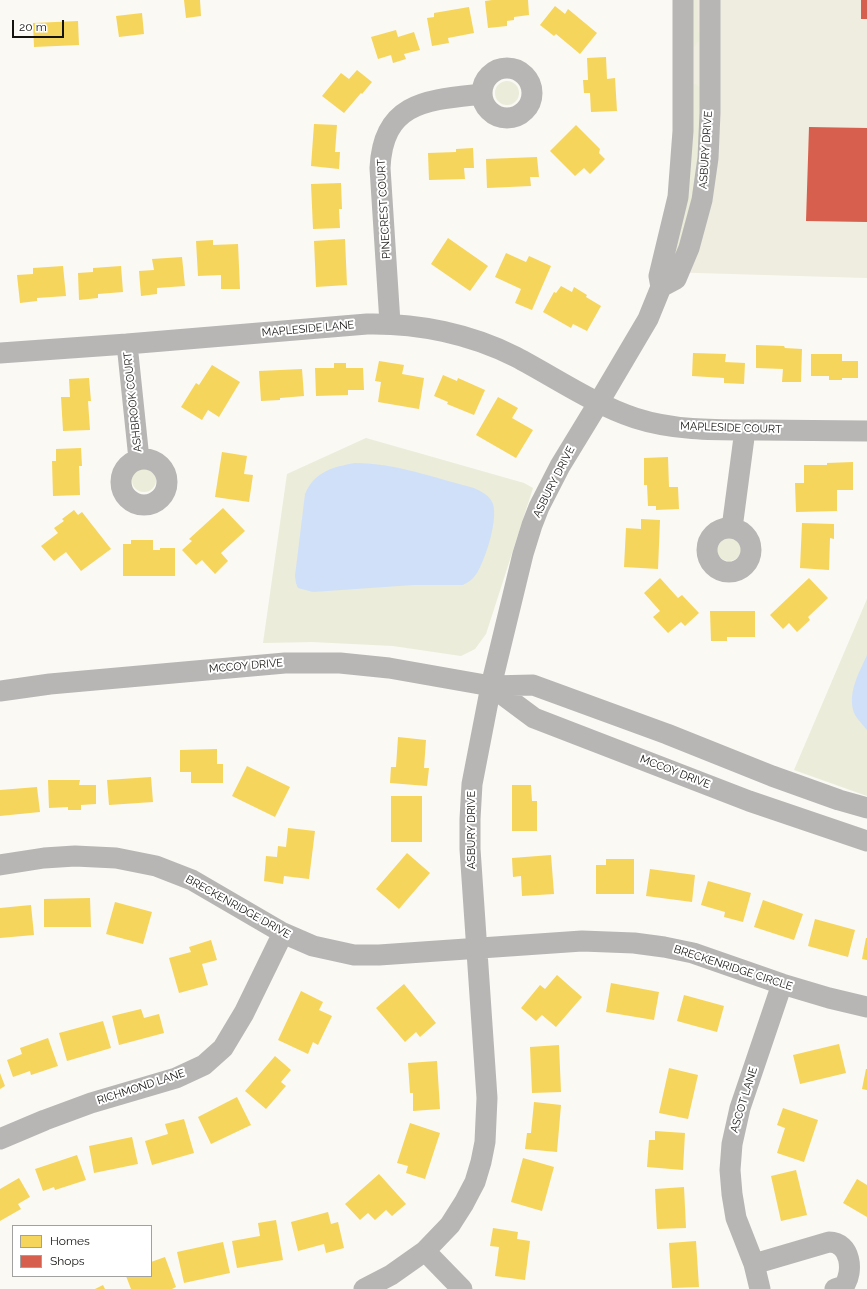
<!DOCTYPE html>
<style>
body{margin:0}
#map{position:relative;width:867px;height:1289px;overflow:hidden;background:#faf9f3;font-family:Raleway,sans-serif}
canvas{display:block}
.legend{position:absolute;left:12px;top:1225px;width:140px;height:52px;box-sizing:border-box;background:#fff;border:1px solid #a1a19f;margin:0;padding:5px 7px;list-style:none;font-size:12px;color:#141310}
.legend li{display:flex;align-items:center;gap:8px;height:20px}
.legend b{width:20px;border:1px solid #a1a19f}
.scale{position:absolute;left:12px;top:20px;width:52px;height:18px;box-sizing:border-box;border:2px solid #141310;border-top:0;padding-left:5px;font-size:12px;line-height:14px;white-space:nowrap;color:#141310;-webkit-text-stroke:3px #fff;paint-order:stroke}
</style>
<div id="map">
<canvas width="867" height="1289"></canvas>
<ul class="legend">
<li><b style="height:11px;background:#f6d55c"></b>Homes</li>
<li><b style="height:11px;background:#d6604d"></b>Shops</li>
</ul>
<div class="scale">20 m</div>
</div>
<script>
const ctx = document.querySelector('canvas').getContext('2d');
ctx.lineJoin = 'round';
function paint(path, color) {
  ctx.fillStyle = color;
  ctx.fill(path, 'evenodd');
}
function stroke(path, color, width, dash) {
  ctx.strokeStyle = color;
  ctx.lineWidth = width;
  ctx.lineCap = dash ? 'butt' : 'round';
  ctx.setLineDash(dash || []);
  ctx.stroke(path);
}
function label(font, color, halo, rows, align = 'center') {
  ctx.font = font + ' Raleway,sans-serif';
  ctx.lineWidth = 4;
  ctx.setLineDash([]);
  ctx.textBaseline = 'middle';
  ctx.strokeStyle = halo;
  ctx.fillStyle = color;
  for (const [text, x, y, turn = 0] of rows) {
    ctx.save();
    ctx.translate(x, y);
    ctx.rotate((+turn || 0) * Math.PI / 180);
    ctx.textAlign = isNaN(turn) ? turn : align;
    if (halo) ctx.strokeText(text, 0, 0);
    ctx.fillText(text, 0, 0);
    ctx.restore();
  }
}
paint(new Path2D(`
 M691 0H867V278L664 272Z`), '#efece0');
paint(new Path2D(`
 M687 0H697L699 40 694 47 689 46Z
 M495 93a12 12 0 1 1 24 0a12 12 0 1 1-24 0Z
 M695 84 701 88 702 160 681 251 668 261 690 88Z
 M366 438 524 483 533 488 486 634 475 649 461 656 393 646 312 642 263 643 287 474Z
 M132 480a12 12 0 1 1 24 0a12 12 0 1 1-24 0Z
 M717 549a12 12 0 1 1 24 0a12 12 0 1 1-24 0Z
 M867 599V796L794 770Z`), '#ebecd9');
paint(new Path2D(`
 M355 463C395 463 435 478 474 488 480 491 487 494 491 500 501 514 485 560 477 573 473 579 469 582 463 585H413L313 592 298 588 296 583 295 576 305 494C315 471 333 467 355 463Z
 M867 655V730C863 725 858 720 855 715 846 695 859 673 867 655Z`), '#d0e0f8');
paint(new Path2D(`
 M184 0H200L201 16 186 18Z
 M492 0H528L529 15 514 17V20L507 21V26L488 28 485 1Z
 M555 6 565 14 568 9 597 33 580 54 556 34 554 36 540 25Z
 M469 7 474 33 448 38 449 43 432 46 427 18 434 17V13Z
 M142 13 144 34 119 37 116 16Z
 M78 21 79 45 34 47 33 23Z
 M396 30 398 37 414 32 420 50 404 54 406 59 393 63 391 55 378 59 371 37Z
 M606 57 607 79 615 78 617 111 591 112 590 93H584L583 80H588L587 58Z
 M357 70 372 82 362 94 361 93 344 113 322 96 341 73 349 79Z
 M314 124 337 125 335 152H340L339 169 311 166Z
 M576 125 600 149 599 153 605 159 590 174 584 168 575 176 550 151Z
 M473 148 474 168H464L465 179 429 180 428 153 456 152V149Z
 M537 157 539 177H530L531 186 487 188 486 159Z
 M341 183 342 209H339L340 228 313 229 311 184Z
 M448 238 488 266 470 291 431 264Z
 M345 239 347 285 316 287 314 241Z
 M213 240V245L238 244 240 289H221V275L198 276 196 241Z
 M506 253 526 262 529 256 551 266 532 310 515 303 521 289 495 277Z
 M182 257 185 286 157 288V294L141 296 139 271 154 270 152 259Z
 M63 266 66 296 37 298V301L20 303 17 275 33 274V268Z
 M121 266 123 292 98 294V298L79 300 78 273 93 272V268Z
 M561 286 572 292 574 287 587 295 586 297 601 306 587 331 573 324 571 328 543 312 554 292 556 293Z
 M756 345 784 346 785 348 802 349 801 382H782L783 369 756 368Z
 M693 353 726 354 725 362 745 363 744 384 724 383V378L692 376Z
 M811 354H842V361H858V378H842V380H829V376H811Z
 M379 361 404 365 402 374 424 378 419 409 378 402 381 382 375 381Z
 M334 363H346V368H363L364 390H348V395L316 396 315 368H334Z
 M212 365 240 382 219 417 208 410 202 420 181 407 196 383 199 385Z
 M302 369 304 396 280 398V400L261 401 259 371Z
 M443 375 457 381 458 378 485 390 474 415 447 404 448 402 434 396Z
 M89 378 91 401H88L90 430 63 431 61 397H70L69 379Z
 M498 397 518 408 512 418 533 430 516 458 476 435Z
 M81 448 82 466H79L80 495 53 496 52 461H56V449Z
 M222 452 247 456 244 474 253 475 249 502 215 497Z
 M668 457 669 487H678L679 509 656 510V506H648L647 485H644V458Z
 M853 462V490H837V511L796 512 795 483H804V465H827V463Z
 M223 508 245 531 221 553 228 561 215 574 202 560 196 565 182 550 192 541 189 539Z
 M74 510 78 515 82 512 111 549 81 571 66 552 54 561 41 546 58 533 54 528 64 521 62 519Z
 M641 519 660 520 658 569 624 567 626 528 641 529Z
 M802 523 834 524V539L830 538 829 570 800 568Z
 M131 540H153V550H160V548H175V576H123V544H131Z
 M660 578 678 598 682 595 699 613 685 626 681 622 668 633 653 617 660 611 644 593Z
 M809 578 828 598 808 617 810 620 797 632 789 623 783 629 770 615Z
 M710 611H755V637H727V641H711Z
 M398 737 426 740 424 768H429L427 786 390 783 391 767H396Z
 M217 749V764H223V783H191V772H180V750Z
 M247 766 290 787 275 817 232 796Z
 M151 777 153 802 109 805 107 780Z
 M48 780H80L79 785H96V804L81 805V810H68V807L49 808Z
 M512 785H531L532 801H537V831H512Z
 M37 787 40 812 0 816V790Z
 M391 796H422V842H391Z
 M288 828 315 831 309 879 284 876 283 884 264 881 266 856 277 857 278 846 286 847Z
 M407 853 430 873 399 909 376 889Z
 M551 855 554 894 522 896 521 876 513 877 512 858Z
 M606 859H634V894H596V865H606Z
 M650 869 695 875 692 902 646 896Z
 M708 881 751 893 743 922 724 917 725 912 701 905Z
 M90 898 91 927H44V899Z
 M763 900 803 914 794 940 754 927Z
 M115 902 152 912 143 944 106 934Z
 M31 905 34 935 0 938V908Z
 M815 919 855 930 848 957 808 946Z
 M866 938H867V960L862 959Z
 M211 940 217 960 202 964 208 985 179 993 169 958 191 952 189 947Z
 M557 975 582 997 556 1027 542 1015 536 1021 521 1008 540 985 545 989Z
 M611 983 659 992 654 1020 606 1012Z
 M404 984 436 1023 420 1037 416 1032 405 1042 376 1008Z
 M301 991 323 1002 319 1010 332 1016 318 1045 313 1042 308 1054 278 1040Z
 M684 995 724 1006 717 1032 677 1021Z
 M141 1009 144 1018 159 1014 164 1033 119 1045 112 1016Z
 M103 1021 111 1048 67 1061 59 1033Z
 M48 1038 58 1066 31 1075 30 1071 13 1077 7 1060 22 1054 20 1048Z
 M839 1044 846 1073 800 1084 793 1055Z
 M559 1045 561 1092 532 1093 530 1047Z
 M275 1056 291 1070 281 1082 286 1086 266 1109 245 1091Z
 M437 1061 440 1109 413 1111V1093H410L408 1063Z
 M669 1068 698 1075 688 1119 659 1113Z
 M866 1069H867V1090L862 1089Z
 M0 1073 5 1086 0 1089Z
 M237 1097 251 1125 211 1144 198 1117Z
 M534 1102 561 1105 557 1152 525 1149 527 1133H531Z
 M783 1108 818 1120 804 1162 777 1153 785 1128 777 1125Z
 M184 1119 194 1153 152 1165 145 1141 168 1134 165 1124Z
 M410 1123 440 1133 425 1179 406 1173 408 1166 397 1163Z
 M655 1131 685 1133 683 1170 647 1167 649 1140H655Z
 M132 1137 138 1164 94 1173 89 1146Z
 M77 1155 86 1180 55 1190 54 1187 43 1191 35 1169Z
 M523 1158 554 1167 542 1211 511 1202Z
 M796 1170 807 1215 781 1221 771 1176Z
 M379 1174 406 1204 392 1216 386 1210 375 1220 368 1213 360 1220 345 1204Z
 M19 1178 30 1197 18 1204 21 1209 0 1221V1189Z
 M857 1179 867 1185V1217L843 1203Z
 M684 1187 686 1228 657 1229 655 1189Z
 M328 1212 331 1224 338 1222 344 1248 326 1253 324 1244 298 1251 291 1222Z
 M276 1220 283 1260 237 1268 232 1241 260 1236 258 1223Z
 M493 1228 518 1232 517 1239 530 1241 525 1280 495 1276 499 1247 490 1246Z
 M696 1241 699 1287 672 1288 669 1243Z
 M223 1242 230 1273 184 1283 177 1252Z
 M165 1257 176 1287 172 1289H131L126 1276H151V1262Z
 M103 1285 105 1289H95Z`), '#f6d55c');
paint(new Path2D(`
 M861 0H867V19H861Z
 M809 127 867 128V222L806 221Z`), '#d6604d');
stroke(new Path2D(`
 M482 93a25 25 0 1 1 50 0a25 25 0 1 1-50 0Z
 M661 287 676 279 689 248 702 200 708 158 710 113V0
 M390 323 380 168C383 101 428 100 482 94
 M127 344 139 459
 M0 353 127 344 367 324C418 323 471 334 516 357 554 377 595 405 635 418 675 431 717 430 758 430 794 430 831 431 867 431
 M121 482a23 23 0 1 1 46 0a23 23 0 1 1-46 0Z
 M707 550a22 22 0 1 1 44 0a22 22 0 1 1-44 0Z
 M732 528 745 430
 M491 686 534 718 749 801 867 841
 M0 691 50 684 285 663H340L389 668 491 686 533 685 667 734 772 776 839 800 867 808
 M0 865 44 858 75 856 116 858 156 866 192 880 283 933 313 946 354 955H379L582 941 634 943 664 947 693 953 782 984 829 998 867 1007
 M0 1139 45 1120 91 1103 176 1078 204 1065 223 1048 244 1013 283 933
 M425 1251 462 1289
 M754 1264 829 1242C851 1242 854 1272 844 1286L835 1289
 M364 1289 391 1275 425 1251 450 1225 464 1203 475 1182 481 1162 485 1142 487 1098 470 849V819L472 784 491 686 523 554 532 525 539 507 560 466 599 402 648 319 661 287 659 276 678 197 683 131V0
 M760 1289 754 1264 736 1218 732 1194 730 1170 732 1144 740 1108 782 984`), '#b7b6b5', 21);
label('11px', '#141310', '#fff', [
 ["ASBURY DRIVE",706,150,-86],
 ["PINECREST COURT",384,209,-93],
 ["MAPLESIDE LANE",308,329,-5],
 ["ASHBROOK COURT",133,402,-96],
 ["MAPLESIDE COURT",731,428,2],
 ["ASBURY DRIVE",554,482,-63],
 ["MCCOY DRIVE",246,666,-5],
 ["MCCOY DRIVE",675,772,21],
 ["ASBURY DRIVE",472,830,-90],
 ["BRECKENRIDGE DRIVE",238,907,29],
 ["BRECKENRIDGE CIRCLE",733,968,18],
 ["RICHMOND LANE",141,1087,-18],
 ["ASCOT LANE",744,1100,-73]
]);
</script>
